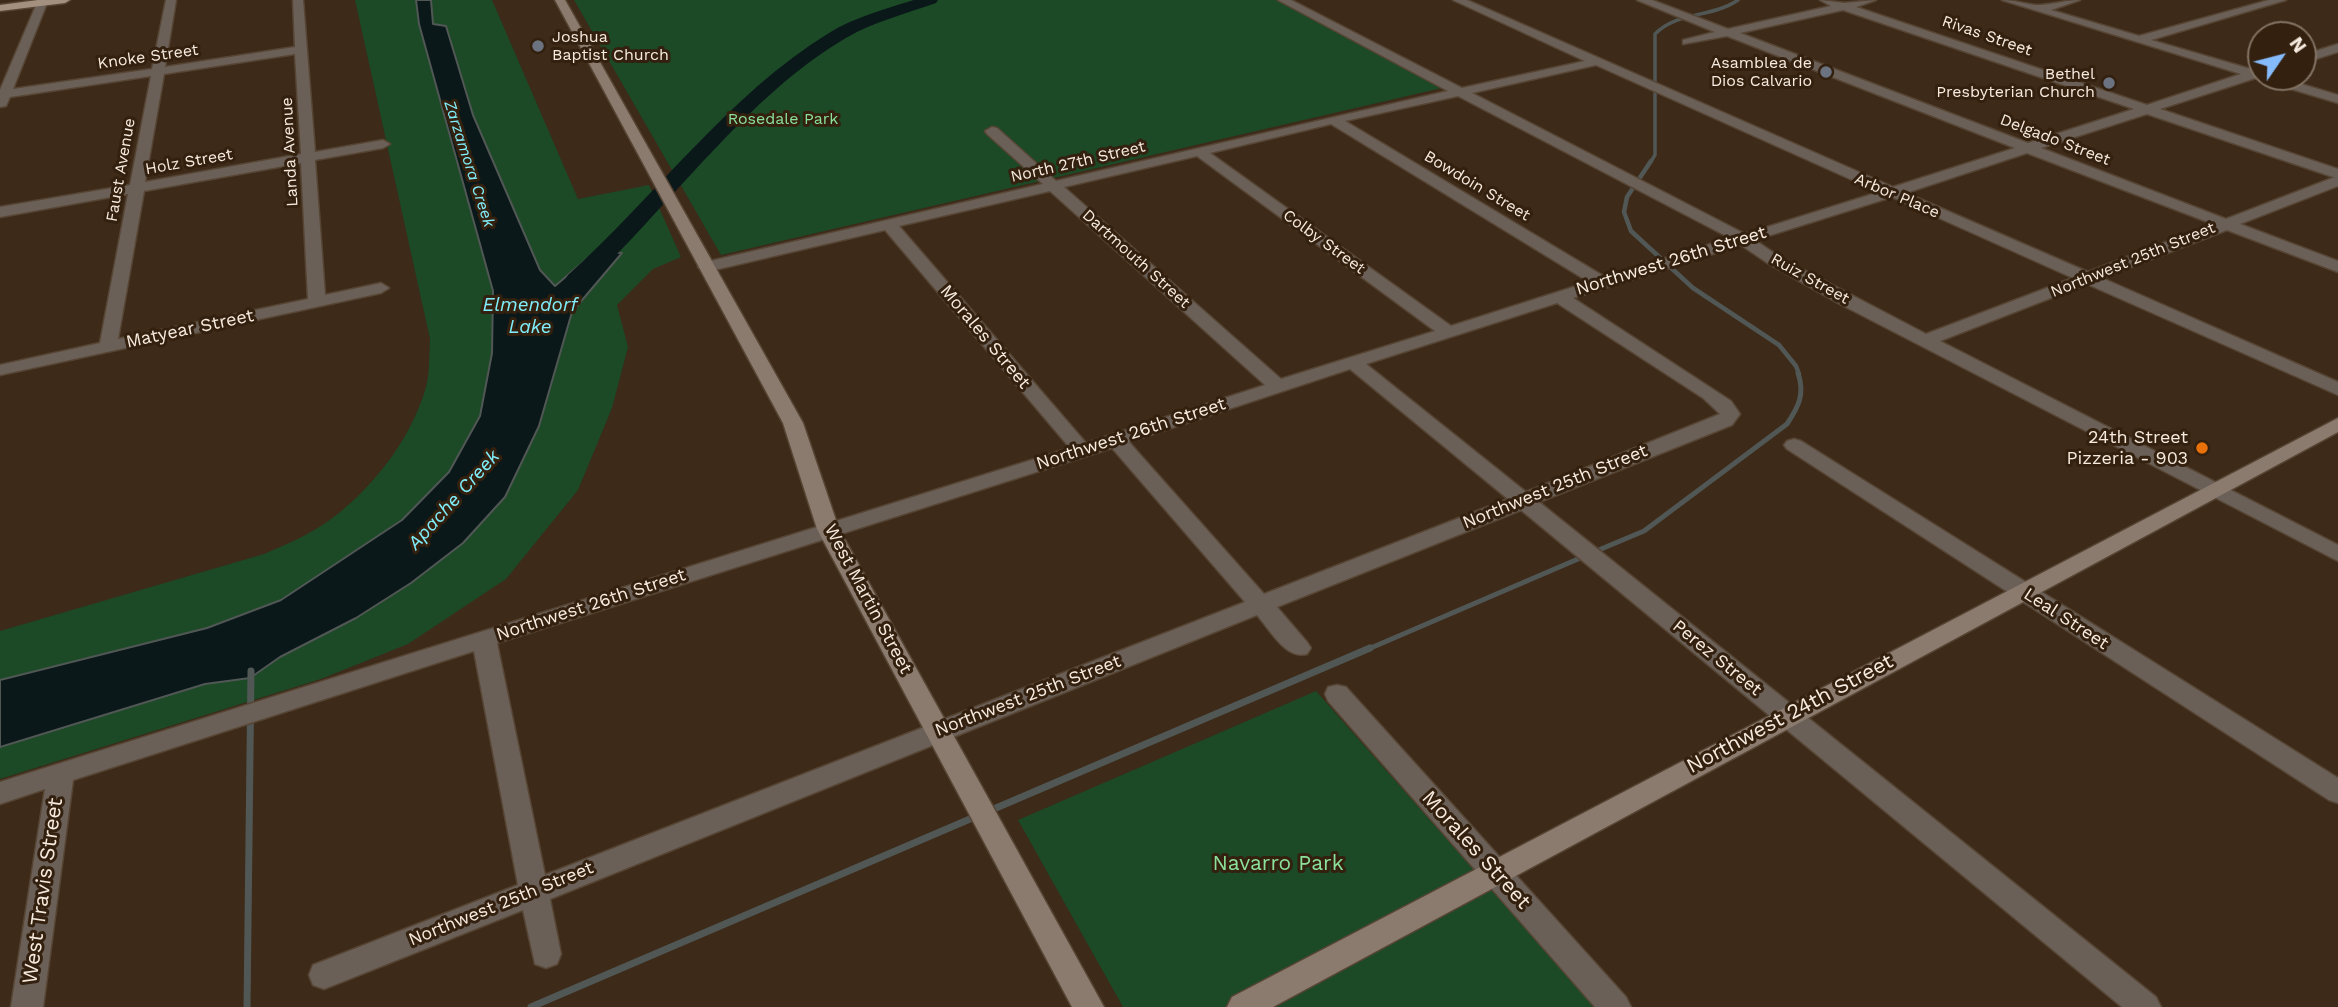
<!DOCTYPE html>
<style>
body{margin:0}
#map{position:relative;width:2338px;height:1007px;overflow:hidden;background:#3d2a18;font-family:"Work Sans",sans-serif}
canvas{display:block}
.north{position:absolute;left:2247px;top:21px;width:70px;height:70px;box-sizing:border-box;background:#33200e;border:2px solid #817162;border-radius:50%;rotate:55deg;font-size:19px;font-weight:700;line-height:28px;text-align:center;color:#f7ebdf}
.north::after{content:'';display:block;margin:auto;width:24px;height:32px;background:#85bbfb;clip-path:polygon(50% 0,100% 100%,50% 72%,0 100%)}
</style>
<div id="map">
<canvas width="2338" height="1007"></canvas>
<div class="north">N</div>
</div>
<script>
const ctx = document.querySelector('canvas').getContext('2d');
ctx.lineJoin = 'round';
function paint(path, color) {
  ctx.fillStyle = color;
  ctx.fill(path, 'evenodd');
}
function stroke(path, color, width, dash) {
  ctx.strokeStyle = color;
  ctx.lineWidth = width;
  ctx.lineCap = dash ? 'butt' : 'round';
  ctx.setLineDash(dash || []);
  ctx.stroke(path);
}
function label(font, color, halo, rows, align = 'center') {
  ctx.font = font + ' "Work Sans",sans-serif';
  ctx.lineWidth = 6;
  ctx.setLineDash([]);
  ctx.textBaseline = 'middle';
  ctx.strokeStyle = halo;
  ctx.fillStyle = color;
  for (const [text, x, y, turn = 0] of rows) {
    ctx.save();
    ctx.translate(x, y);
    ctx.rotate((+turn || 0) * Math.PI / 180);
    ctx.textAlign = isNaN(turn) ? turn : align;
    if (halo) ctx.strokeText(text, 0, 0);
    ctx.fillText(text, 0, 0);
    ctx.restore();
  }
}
paint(new Path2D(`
 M355 0H492L578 199 649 185 681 257 653 269 617 305 628 347 612 408 578 490 506 579 408 644 321 679 0 779V631L264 554C290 543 317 531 339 513 378 481 412 436 426 387 430 372 429 354 430 339Z
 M574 0H1277L1442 88 721 255Z
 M1316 691 1595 1007H1123L1018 820Z`), '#1c4926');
const water = new Path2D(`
 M416 0H431L433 24 446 26 473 115 540 270 555 286 596 251 622 253 572 312 539 426 505 497 463 543 411 583 356 618 280 657 250 678 205 684 0 747V680L207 628 281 600 402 520 449 472 480 416 492 353 493 291 419 24Z`);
paint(water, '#0a181a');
stroke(water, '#515755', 2);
stroke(new Path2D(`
 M1650 163 1655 155V34C1678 11 1712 18 1738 0`), '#515755', 3.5);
stroke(new Path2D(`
 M1651 161 1627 197 1624 212 1631 231 1693 288 1779 345 1796 366 1799 374`), '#515755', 4.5);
stroke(new Path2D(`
 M1594 552 1644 531 1787 424C1799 406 1805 394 1798 373
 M1366 650 1585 556`), '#515755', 5);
stroke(new Path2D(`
 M989 811 1370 648
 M247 1007 251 671
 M531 1007 977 816`), '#515755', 7);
paint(new Path2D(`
 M914 0H938L936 3C905 14 873 22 846 38 749 94 668 208 586 285L577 287 568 285 565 280 568 275C656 196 728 95 829 33 855 17 885 9 914 0Z`), '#0a181a');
const street = new Path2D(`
 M166 0H176L165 67 295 47 293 0H303L315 152 383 140 390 144 383 148 315 160 325 295 381 283 389 288 381 293 0 375V365L100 343 128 194 0 217V207L130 185 151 76 10 97 6 106 0 107V90L37 3 41 0 47 3 13 89 152 69ZM295 54 301 154 145 182 164 74ZM301 163 308 299 118 339 144 191Z
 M1278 0H1291L1462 88 1585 61 1453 0H1467L1893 187 2015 148 1727 36 1683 44V40L1715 32 1637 0H1652L1728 29 1831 6 1820 0 1844 3 1876 0 1856 7 2147 105 2241 74 2002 0C2014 0 2032 6 2041 5 2055 4 2066 0 2080 0L2051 10 2139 36 2269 0H2286L2151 40 2254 70 2261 68V77H2278L2338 95V103L2261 80 2259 77 2160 109 2338 169V186L2240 224 2338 261V272L2227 230 2102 278 2338 382V395L2087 284 1940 341 2338 545V561L1838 303 1769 264 1741 245 1573 298 1731 401 1740 414 1732 425 1539 502 2156 997 2161 1007H2122L1521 510 1277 607 1307 642 1311 648 1307 654C1286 660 1270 630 1257 615L550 899 561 954 557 964 546 968 535 964 523 910 324 989 313 985 309 975 313 965 518 885 474 651 73 780 43 1007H11L45 789 0 804V782L1070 448 885 230 706 272 698 267 706 262 1043 184 987 134 985 131 992 127 997 128 1056 181 1448 91ZM1843 10 2134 109 2028 143 1740 33ZM1596 65 1879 192 1745 234 1472 93ZM1458 96 1730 238 1605 277 1345 121ZM2147 114 2333 177H2335L2226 219 2041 148ZM1331 124 1589 282 1451 326 1210 153ZM2027 153 2213 224 2088 272 1906 193ZM1197 156 1435 331 1281 379 1064 187ZM1050 191 1265 385 1086 443 899 226ZM1892 197 2073 278 1926 334 1781 258 1755 240ZM1557 303 1703 398 1720 414 1526 492 1366 364ZM1350 369 1508 499 1264 594 1129 442ZM1112 448 1245 602 545 875 497 643Z
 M2338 44V52L2303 63V55Z
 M1794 439 1801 441 2338 778V803L2329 800 1787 449 1784 445 1787 441Z
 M1337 685 1346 687 1626 997 1631 1007H1595L1328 701 1325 694 1328 687Z`);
const secondary = new Path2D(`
 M555 0H565L803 423 839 529 1104 1007H1072L817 529 783 423Z
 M2338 418V432L1273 1007H1227L1232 997Z`);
const primary = new Path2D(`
 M38 0H70L65 3 0 11V5Z`);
stroke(street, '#574534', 3);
stroke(secondary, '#574534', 3);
stroke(primary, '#574534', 3);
paint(street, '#6a6058');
paint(secondary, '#8b7b6e');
paint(primary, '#a4907f');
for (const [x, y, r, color] of [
 [538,46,7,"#6b7280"],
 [1826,72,7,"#6b7280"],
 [2109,83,7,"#6b7280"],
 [2202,448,7,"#e8710a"]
]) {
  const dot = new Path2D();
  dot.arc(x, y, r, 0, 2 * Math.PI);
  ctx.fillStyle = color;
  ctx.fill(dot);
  stroke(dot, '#33200e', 2.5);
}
label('16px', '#f7ebdf', '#33200e', [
 ["Rivas Street",1987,36,19],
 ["Knoke Street",148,57,-8],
 ["Delgado Street",2055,140,21],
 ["Landa Avenue",290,152,-93],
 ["Holz Street",189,162,-10],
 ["North 27th Street",1078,162,-13],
 ["Faust Avenue",121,170,-80],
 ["Bowdoin Street",1477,186,31],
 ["Arbor Place",1897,196,23],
 ["Colby Street",1324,242,36],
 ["Dartmouth Street",1136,259,42],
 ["Northwest 25th Street",2133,260,-22],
 ["Ruiz Street",1810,279,29]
]);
label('16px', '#f7ebdf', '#33200e', [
 ["Joshua",552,37,"left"],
 ["Baptist Church",552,55,"left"],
 ["Asamblea de",1812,63],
 ["Dios Calvario",1812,81],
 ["Bethel",2095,74],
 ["Presbyterian Church",2095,92]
], 'right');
label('16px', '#8be19b', '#33200e', [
 ["Rosedale Park",783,119]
]);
label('italic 16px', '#80effc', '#33200e', [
 ["Zarzamora Creek",469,164,72]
]);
label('18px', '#f7ebdf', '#33200e', [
 ["Northwest 26th Street",1671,261,-17],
 ["Matyear Street",190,329,-12],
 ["Morales Street",985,337,50],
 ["Northwest 26th Street",1131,434,-18],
 ["Northwest 25th Street",1555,487,-22],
 ["West Martin Street",868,599,62],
 ["Northwest 26th Street",591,605,-18],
 ["Leal Street",2066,619,33],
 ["Perez Street",1717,658,39],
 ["Northwest 25th Street",1028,696,-21],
 ["Northwest 25th Street",501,904,-22]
]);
label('18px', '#f7ebdf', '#33200e', [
 ["24th Street",2188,438],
 ["Pizzeria - 903",2188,459]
], 'right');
label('italic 19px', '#80effc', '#33200e', [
 ["Elmendorf",530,305],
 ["Lake",530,327],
 ["Apache Creek",454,500,-48]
]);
label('21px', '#f7ebdf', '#33200e', [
 ["Northwest 24th Street",1790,714,-28],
 ["Morales Street",1476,850,48],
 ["West Travis Street",43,891,-82]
]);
label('21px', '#8be19b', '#33200e', [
 ["Navarro Park",1278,864]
]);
</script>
